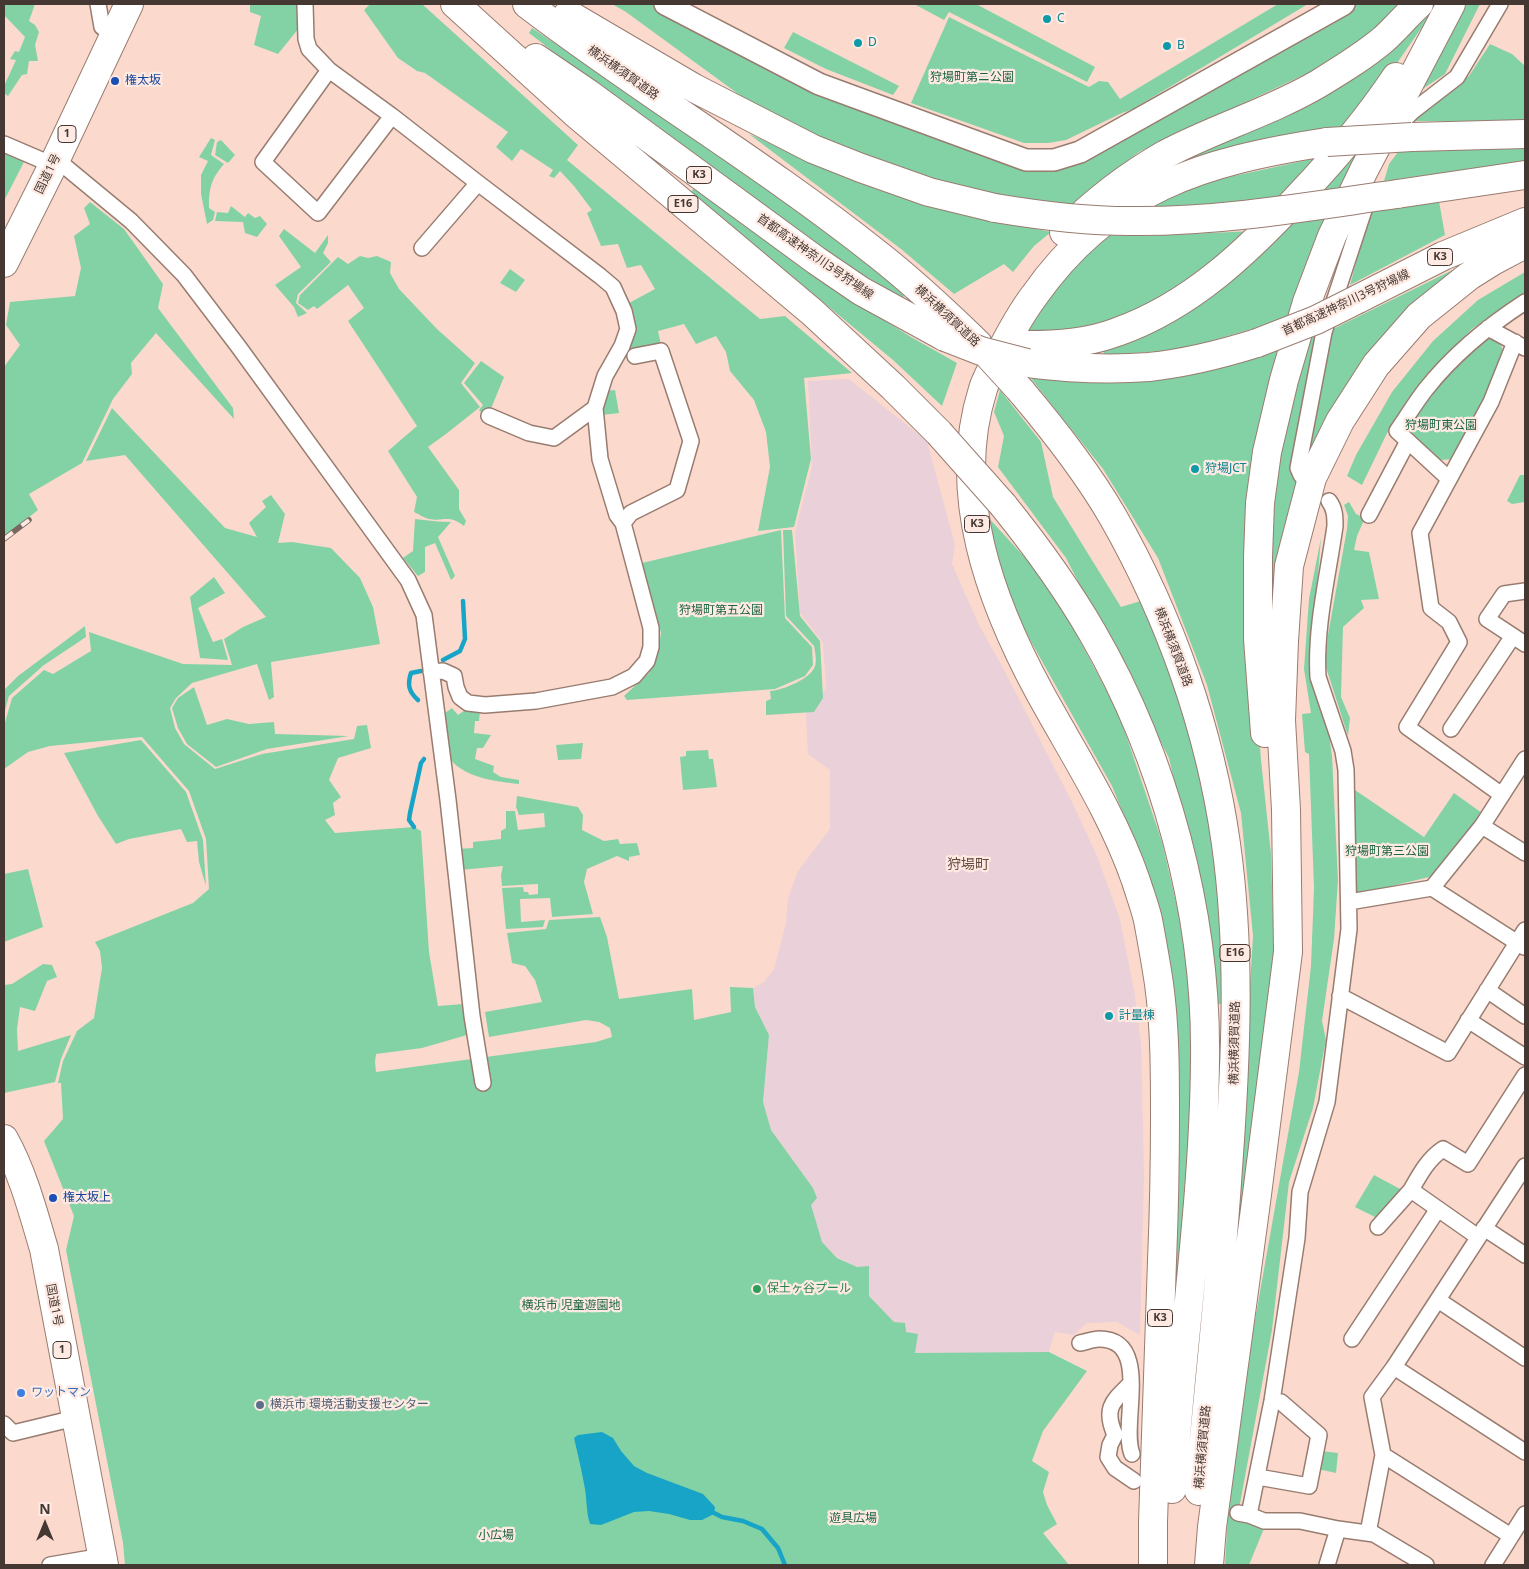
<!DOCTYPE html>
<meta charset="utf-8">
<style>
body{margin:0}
#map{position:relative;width:1529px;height:1569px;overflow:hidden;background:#fbdacd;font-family:"Noto Sans",sans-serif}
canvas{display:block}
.frame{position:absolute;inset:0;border:5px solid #453833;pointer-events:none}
.north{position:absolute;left:20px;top:1499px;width:50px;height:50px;-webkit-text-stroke:4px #feeae2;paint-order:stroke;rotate:0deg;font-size:14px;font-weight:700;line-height:20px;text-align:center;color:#453833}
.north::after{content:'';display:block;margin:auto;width:18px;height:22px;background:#453833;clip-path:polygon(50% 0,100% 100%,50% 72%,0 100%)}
</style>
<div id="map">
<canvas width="1529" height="1569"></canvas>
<div class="frame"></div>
<div class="north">N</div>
</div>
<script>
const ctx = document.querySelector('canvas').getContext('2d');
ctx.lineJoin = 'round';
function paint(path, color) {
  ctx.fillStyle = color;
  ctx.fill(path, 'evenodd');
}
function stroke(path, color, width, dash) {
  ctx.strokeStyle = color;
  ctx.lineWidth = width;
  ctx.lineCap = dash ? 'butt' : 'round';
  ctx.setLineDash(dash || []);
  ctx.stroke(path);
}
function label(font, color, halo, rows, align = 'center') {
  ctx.font = font + ' "Noto Sans","Noto Sans JP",sans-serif';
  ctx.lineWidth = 4.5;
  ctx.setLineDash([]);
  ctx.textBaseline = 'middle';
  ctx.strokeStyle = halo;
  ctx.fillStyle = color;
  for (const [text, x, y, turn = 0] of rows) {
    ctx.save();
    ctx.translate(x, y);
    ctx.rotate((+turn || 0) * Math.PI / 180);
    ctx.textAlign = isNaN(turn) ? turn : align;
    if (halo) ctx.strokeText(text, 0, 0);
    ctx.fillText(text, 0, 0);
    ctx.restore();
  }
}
paint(new Path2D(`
 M849 379 927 441 955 545 952 564 979 625 1002 666 1072 802 1097 856 1120 919 1134 990 1141 1042 1144 1174 1140 1335 1117 1322 1087 1323 1074 1335 1055 1332 1046 1361 915 1353 906 1332 894 1322 869 1296 857 1267 837 1257 822 1242 810 1205 813 1188 771 1130 763 1102 769 1035 755 1007 753 988 764 982 774 969 786 923 788 898 798 871 830 829V770L808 754 806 711 826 688 823 643 800 613 795 531 812 467 808 381Z`), '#ead0d8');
paint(new Path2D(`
 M4 4H35L29 21 35 25 39 32 35 45 38 61H29L27 74 22 75 8 96 4 93V86L16 60 10 59 15 51 19 52 25 37 4 15Z
 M250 4H298L299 28 278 54 254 45 261 16 250 12Z
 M370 4H422L578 145 567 160 760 319 785 316 852 373 804 378 811 459 794 527 758 531 770 467 766 432 754 400 730 371 726 352 716 336 696 344 684 324 658 331 661 345 626 352C632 335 635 321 629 303L655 289 641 265 627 268 618 244 601 246 587 213 592 210 574 186 560 171 554 178 549 176 553 170 521 149 512 161 496 147 508 132 425 73 417 71 398 58 364 10Z
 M612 4H653L812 86 1050 168 1252 65 1356 4H1402L1396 10 1340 58 1139 152 1072 204 1029 199 974 190 902 171 814 137 752 104 626 12Z
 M914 4H976L1095 67 1087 82 949 12 944 20Z
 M1278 4H1308L1133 109 1122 113 1066 140 1048 143H1024L911 103 949 17 1089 87 1099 81 1108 82 1120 99Z
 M1429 4H1438L1352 128 1311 133 1310 131 1261 139 1198 156 1150 176Z
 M1467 4H1480L1445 74 1424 88V79Z
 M532 28 726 157 905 290 903 299 808 241 696 162 529 33Z
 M793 32 899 86 893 95 826 69 784 48Z
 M1490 44 1512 54 1525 66V122L1414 121 1469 76Z
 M749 134 876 189 955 213 1051 232 1034 246 1013 272 1004 264 954 294 901 249Z
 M211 138 215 140 211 155 224 164C211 179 209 188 209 208L215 212 213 220 207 224 201 194V175L208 161 199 157Z
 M221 140 235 155 228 163 215 155 217 142Z
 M1525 146V161L1384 181 1389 164 1398 152Z
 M4 149 26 158 4 201Z
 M1367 155 1349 188 1314 193 1348 156Z
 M1312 159 1309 178 1295 195 1218 204 1147 208 1183 187Z
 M694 187 823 282 911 337 957 363 942 406 893 360 691 193Z
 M1439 201 1445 235 1350 285 1370 212Z
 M90 202 124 229 163 284 158 308 233 408 234 419 156 333 131 363 132 374 113 399 82 463 29 494 38 510 4 537V367L20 345 6 325 10 302 75 296 81 268 74 236 90 224 84 208Z
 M231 206 245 217 248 213 255 218 260 216 267 224 257 237 245 233 243 222 215 221 217 212 228 213Z
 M1331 217 1294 313 1252 329 1179 350 1104 355 1103 346 1284 222Z
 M284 229 315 253 328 235V243L323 253 331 262 298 294 296 303 307 313 298 317 294 307 275 285 301 267 279 236Z
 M1253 231 1200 278 1131 315 1067 333 1024 332 1034 312 1102 235 1146 236Z
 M1491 251 1307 462 1333 329Z
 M360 256 368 258 377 256 391 262 390 273 399 289 437 329 475 363 461 383 480 407 446 434 428 447 459 490V509L466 521 464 526C448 514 445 522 429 519 424 518 419 514 414 512L417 497 388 451 417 426 348 321 364 308 348 285 317 309 314 306 308 310 298 303 300 295 338 257 348 264Z
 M510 269 525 280 516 292 500 283Z
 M1525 272V292L1472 329 1427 374 1392 423 1362 485 1347 476 1356 455 1392 392 1433 341 1478 300Z
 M1318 334 1293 471 1301 492 1276 697 1270 604 1271 543 1280 446 1304 340Z
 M1488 337 1499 343 1506 354 1456 459 1439 460 1404 430 1430 392 1463 355Z
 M1285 347 1250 606 1261 760 1271 854 1274 951 1266 1063 1245 1229 1235 1228 1253 936 1241 813 1207 685 1158 558 1103 469 1029 376 1119 382 1211 370Z
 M481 361 504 377 490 411 484 415 479 410 483 405 464 383Z
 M615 390 619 413 602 415V402L605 391Z
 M1000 390 1041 442 1053 497 1121 607 1144 600 1174 673 1206 789 1219 900 1224 1004H1216L1212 950 1169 758 1066 558 998 467 1004 436 994 412Z
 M112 408 225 528 257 537 249 523 266 507 262 501 271 495 285 514 278 543 292 542 331 548 360 578 373 607 380 644 271 662 274 697 269 700 257 664 192 683 176 698 170 708 175 728 184 744 215 769 262 754 354 739 357 726 367 725 371 748 338 758 329 780 341 797 333 803 335 815 325 820 335 833 414 827 421 831 429 952 438 1006 463 1004 467 1035 422 1048 376 1054 375 1062 376 1072 596 1042 612 1037 610 1028 599 1022 586 1020 489 1037 485 1012 542 1002 535 980 525 966 512 963 507 933 546 929 549 920 600 917 607 937 619 999 692 989 694 1020 731 1012 730 987 753 988 755 1007 769 1035 763 1102 771 1130 813 1188 817 1198 811 1205 822 1242 837 1258 857 1267 869 1266V1296L894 1322 905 1323 906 1332 918 1334 915 1353 1049 1352 1087 1371 1043 1431 1032 1461 1049 1472 1043 1492 1047 1505 1057 1524 1043 1533 1069 1565H125L123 1543 66 1250 74 1216 44 1141 63 1119 61 1083H58L63 1061 77 1031 94 1018 102 968 100 951 95 942 193 903 209 889 206 839 189 791 142 737 50 746 28 752 4 769V726L12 698 44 670 53 674 91 651 89 632 183 664 232 665 224 639 243 627 266 617 125 455 86 461Z
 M1520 475H1525V502L1512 504 1507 501Z
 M1349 502 1356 514 1365 518 1357 536 1354 550 1369 552 1379 599 1361 600 1364 608 1343 627 1341 697 1350 718 1348 736 1325 664 1328 635 1347 529 1348 516 1344 505Z
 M986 515 1050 585 1119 714 1162 842 1185 941 1191 1016 1190 1121 1172 1343 1175 1020 1153 887 1112 786 1006 597Z
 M415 519C427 520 439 522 451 522L438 537 455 576 451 580 435 543 425 547V572L418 576 403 558 413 551Z
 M781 530 785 618 812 647 813 665 805 676 775 689 627 700 624 696 649 673 657 657 661 633 642 563Z
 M783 530H792L800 616 820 641 823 698 814 712 766 715V701L771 699 770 691C783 690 811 679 815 666 817 661 815 651 814 646L786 616Z
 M1321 538 1310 670 1328 726 1332 756 1338 880 1334 939 1322 1021 1326 1040 1313 1108 1289 1182 1272 1330 1237 1520 1265 1526 1249 1565H1225L1229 1495 1249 1354 1299 1072 1311 966 1314 888 1309 754 1305 752 1302 714 1311 713 1304 669 1309 599Z
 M214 577 225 593 198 608 213 642 222 639 228 660 200 658 190 597Z
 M85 626 86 637 44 665 9 696 4 714V690L18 676Z
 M194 687 207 725 227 719 249 724 274 722 275 734 349 736 267 749 216 767 187 744 178 728 172 708 178 698Z
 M452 708 458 715 468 708 480 711 479 721H475L474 733 491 735 483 748H477L475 759 494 766 493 772 501 777 519 780V784C493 781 454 777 444 748 441 738 442 726 441 716Z
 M141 740 186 792 203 840 206 886 199 862 197 841 187 842 181 829 129 839 116 844 98 816 64 753Z
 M583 743 581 759 558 760 556 745Z
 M708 750 709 759H713L717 787 683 790 680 757 686 756V751Z
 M1352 788 1424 837 1454 793 1482 813 1438 875 1353 895Z
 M517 796 578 807 583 815 582 830 604 841 618 839 620 844 637 843 640 855 629 857V861L617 856 587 869 584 882 593 914 552 917 550 898 520 899 521 922 545 920 543 927 506 929 502 888 523 887 524 892H528L529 895 538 894V884L502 886 501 875 503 866 460 870 457 849 473 848V842L501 839V831L506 828V811H515L518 830 545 827 544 813 519 815 516 807Z
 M28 869 43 927 4 942V874Z
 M43 964 52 965 57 977 47 981 35 1011 20 1007 17 1029 18 1051 71 1035 61 1059 55 1082 4 1093V1049L5 1045 4 1041V985L12 984Z
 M1374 1175 1402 1190 1379 1219 1355 1207Z
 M1321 1451 1338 1453 1336 1473 1318 1469Z`), '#83d2a6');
paint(new Path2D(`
 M602 1432 613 1438 621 1451 634 1466 647 1473 703 1494 715 1507 714 1514 702 1520H690L669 1514 649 1511 634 1512 601 1525 590 1524C586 1512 587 1501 585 1489 582 1472 578 1455 574 1438L578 1435Z`), '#17a4c6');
stroke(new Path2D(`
 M443 660 460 651 465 639 463 601
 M418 700C409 692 407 685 411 673L421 671
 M414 827 409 820 410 813 421 763 424 759
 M714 1513 722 1517 743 1521 762 1529 778 1548 785 1565`), '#17a4c6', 4.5);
const street = new Path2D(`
 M98 4 102 27 115 34
 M305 4 306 39 309 49 329 70 392 116 478 183 600 276 613 287 624 311 628 329 622 346 605 376 595 408 600 459 617 515 623 523
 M329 70 263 162 318 213 392 116
 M1396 133 1402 122 1413 111 1457 77 1500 4
 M4 144 53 165
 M56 159 131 221 184 275 238 346 408 580 424 615 448 800 472 1016 483 1083
 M422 248 478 183
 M1488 328 1525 348
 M489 416 529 433 554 438 595 408
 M1449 479 1397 431C1407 417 1415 403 1426 389 1453 355 1488 326 1525 302
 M1307 482 1301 475 1298 468 1324 332 1369 195
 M1369 515 1408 441
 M1525 591 1504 594 1487 619 1525 644
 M431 672 443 671 454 676 456 687 460 697 468 703 485 705 536 701 612 687 634 676 647 661 651 647V628L623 523 631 513 677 490 691 441 661 351 635 356
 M1451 729 1513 636
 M1502 795 1407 727 1459 642 1449 622 1431 608 1420 533 1491 402 1515 342
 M1482 826 1525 853
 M1432 888 1524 947
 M1349 902 1432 888 1482 826 1525 759
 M1487 990 1525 1016
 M1340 996 1448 1053 1525 930
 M1468 1020 1525 1057
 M1411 1190C1420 1174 1428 1159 1443 1149L1468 1164 1525 1075
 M1378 1227 1411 1190 1478 1237
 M1484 1228 1525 1255
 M1438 1300 1525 1358
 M1352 1339 1438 1209
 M1080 1343C1086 1342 1093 1339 1099 1339 1153 1339 1120 1424 1132 1454
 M1394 1367 1525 1452
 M1131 1383C1113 1401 1103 1408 1115 1435L1110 1445 1108 1457 1115 1468 1134 1481
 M4 1424 13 1433 75 1418
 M1258 1477 1309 1486 1319 1435 1281 1402 1272 1401
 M1238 1513 1249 1515 1264 1521H1300L1338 1529 1374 1534 1426 1565
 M1249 1515 1272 1401 1297 1238 1300 1192 1327 1102 1349 929 1346 770 1343 751 1318 677C1315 627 1328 576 1335 526 1335 517 1335 509 1329 501
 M1368 1533 1383 1455
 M1511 1536 1383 1455 1372 1397 1394 1367 1525 1166
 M50 1565 103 1556
 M1327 1565 1338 1529
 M1493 1565 1525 1514`);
const secondary = new Path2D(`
 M665 4 819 84 1026 160H1054L1080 152 1344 4`);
const highway = new Path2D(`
 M455 4 575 113 812 312 893 387 939 433
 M527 4C641 91 764 164 876 253 912 281 945 312 978 344
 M568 14 694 88 813 149 861 168 929 192 995 208
 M536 58 589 94 817 261 861 291 945 337
 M1412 137 1525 134
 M1397 194 1525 175
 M1064 232C1094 202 1129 175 1166 154 1215 128 1270 112 1318 84 1341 70 1364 56 1384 39 1396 28 1407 15 1419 4
 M4 263 56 159 129 4
 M1358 299 1443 256 1525 222
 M1027 345C1058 345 1088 343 1117 332 1191 306 1248 251 1300 195 1335 158 1368 119 1396 77
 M1027 363C1067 368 1109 370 1149 367 1186 363 1222 354 1257 343
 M1021 391C1054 430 1087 472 1113 517 1170 617 1210 730 1226 844 1241 951 1236 1060 1228 1168 1221 1276 1209 1383 1199 1491
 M1003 505C1036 546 1066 587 1092 632 1165 758 1207 914 1205 1059 1204 1203 1181 1346 1172 1489
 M1265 733 1258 639V557L1260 503 1267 452 1284 380 1307 302 1332 236 1364 170 1451 4
 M4 1139C23 1173 33 1212 44 1249L104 1565
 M1153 1565V1522C1156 1435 1159 1348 1162 1261 1164 1213 1165 1164 1165 1115 1165 1072 1165 1027 1159 984 1156 963 1152 942 1148 920 1145 907 1140 894 1136 881 1113 814 1074 755 1040 693 990 601 950 493 983 389 986 379 992 369 997 359 1008 337 1019 316 1034 296 1109 189 1203 161 1327 142
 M1209 1565 1212 1527 1256 1202 1288 952 1286 810 1281 720 1284 641 1289 566 1312 478 1340 421 1376 365 1419 316 1469 276 1493 261 1525 244`);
stroke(street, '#997c70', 18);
stroke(secondary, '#997c70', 24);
stroke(highway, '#997c70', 30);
stroke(street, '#fff', 15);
stroke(secondary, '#fff', 21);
stroke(highway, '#fff', 28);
const rail = new Path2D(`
 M4 539 29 520`);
stroke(rail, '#7a6760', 5.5);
stroke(rail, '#feeae2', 4, [11]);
const highwayBridge = new Path2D(`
 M1327 142 1412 137
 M995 208C1043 216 1091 222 1139 221 1226 221 1311 206 1397 194
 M945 337 981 351 1027 363
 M1257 343 1316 320 1358 299
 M989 356 1021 391
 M939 433 1003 505`);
stroke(highwayBridge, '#997c70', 30, []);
stroke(highwayBridge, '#fff', 28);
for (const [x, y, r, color] of [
 [1047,19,5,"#0f9aa8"],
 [858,43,5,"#0f9aa8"],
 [1167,46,5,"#0f9aa8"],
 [115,81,5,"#1a4fb4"],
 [1195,469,5,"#0f9aa8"],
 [1109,1016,5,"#0f9aa8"],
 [53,1198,5,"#1a4fb4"],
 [757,1289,5,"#2e9e5b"],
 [21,1393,5,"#3f7fe0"],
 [260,1405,5,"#5c6f8a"]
]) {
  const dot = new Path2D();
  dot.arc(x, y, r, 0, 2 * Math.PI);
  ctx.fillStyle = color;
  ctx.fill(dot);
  stroke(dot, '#feeae2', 2);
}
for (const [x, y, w] of [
 [67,134,18],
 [699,175,25],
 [683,204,30],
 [1440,257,25],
 [977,524,25],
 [1235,953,30],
 [1160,1318,25],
 [62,1350,18]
]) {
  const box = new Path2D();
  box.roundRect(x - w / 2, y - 8.5, w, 17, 4);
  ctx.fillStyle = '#feeae2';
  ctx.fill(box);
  stroke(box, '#453833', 1);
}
label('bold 11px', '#453833', null, [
 ["1",67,134],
 ["K3",699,175],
 ["E16",683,204],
 ["K3",1440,257],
 ["K3",977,524],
 ["E16",1235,953],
 ["K3",1160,1318],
 ["1",62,1350]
]);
label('12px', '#0d838f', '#feeae2', [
 ["C",1057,19],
 ["D",868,43],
 ["B",1177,46],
 ["狩場JCT",1205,469],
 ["計量棟",1119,1016]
], 'left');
label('12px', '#453833', '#feeae2', [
 ["横浜横須賀道路",623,73,35],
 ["国道1号",48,174,-64],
 ["首都高速神奈川3号狩場線",815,257,35],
 ["首都高速神奈川3号狩場線",1346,303,-25],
 ["横浜横須賀道路",947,316,43],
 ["横浜横須賀道路",1173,647,69],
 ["横浜横須賀道路",1235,1043,-89],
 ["国道1号",54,1305,79],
 ["横浜横須賀道路",1203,1447,-85]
]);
label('12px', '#1d6443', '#feeae2', [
 ["狩場町第ニ公園",972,78],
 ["狩場町東公園",1441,426],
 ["狩場町第五公園",721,611],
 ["狩場町第三公園",1387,852],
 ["横浜市 児童遊園地",571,1306],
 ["遊具広場",853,1519],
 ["小広場",496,1536]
]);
label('12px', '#164399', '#feeae2', [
 ["権太坂",125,81],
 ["権太坂上",63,1198]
], 'left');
label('12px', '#27864d', '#feeae2', [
 ["保土ヶ谷プール",767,1289]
], 'left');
label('12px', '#366cbe', '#feeae2', [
 ["ワットマン",31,1393]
], 'left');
label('12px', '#4e5e75', '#feeae2', [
 ["横浜市 環境活動支援センター",270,1405]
], 'left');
label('14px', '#64493e', '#feeae2', [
 ["狩場町",968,865]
]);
</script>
